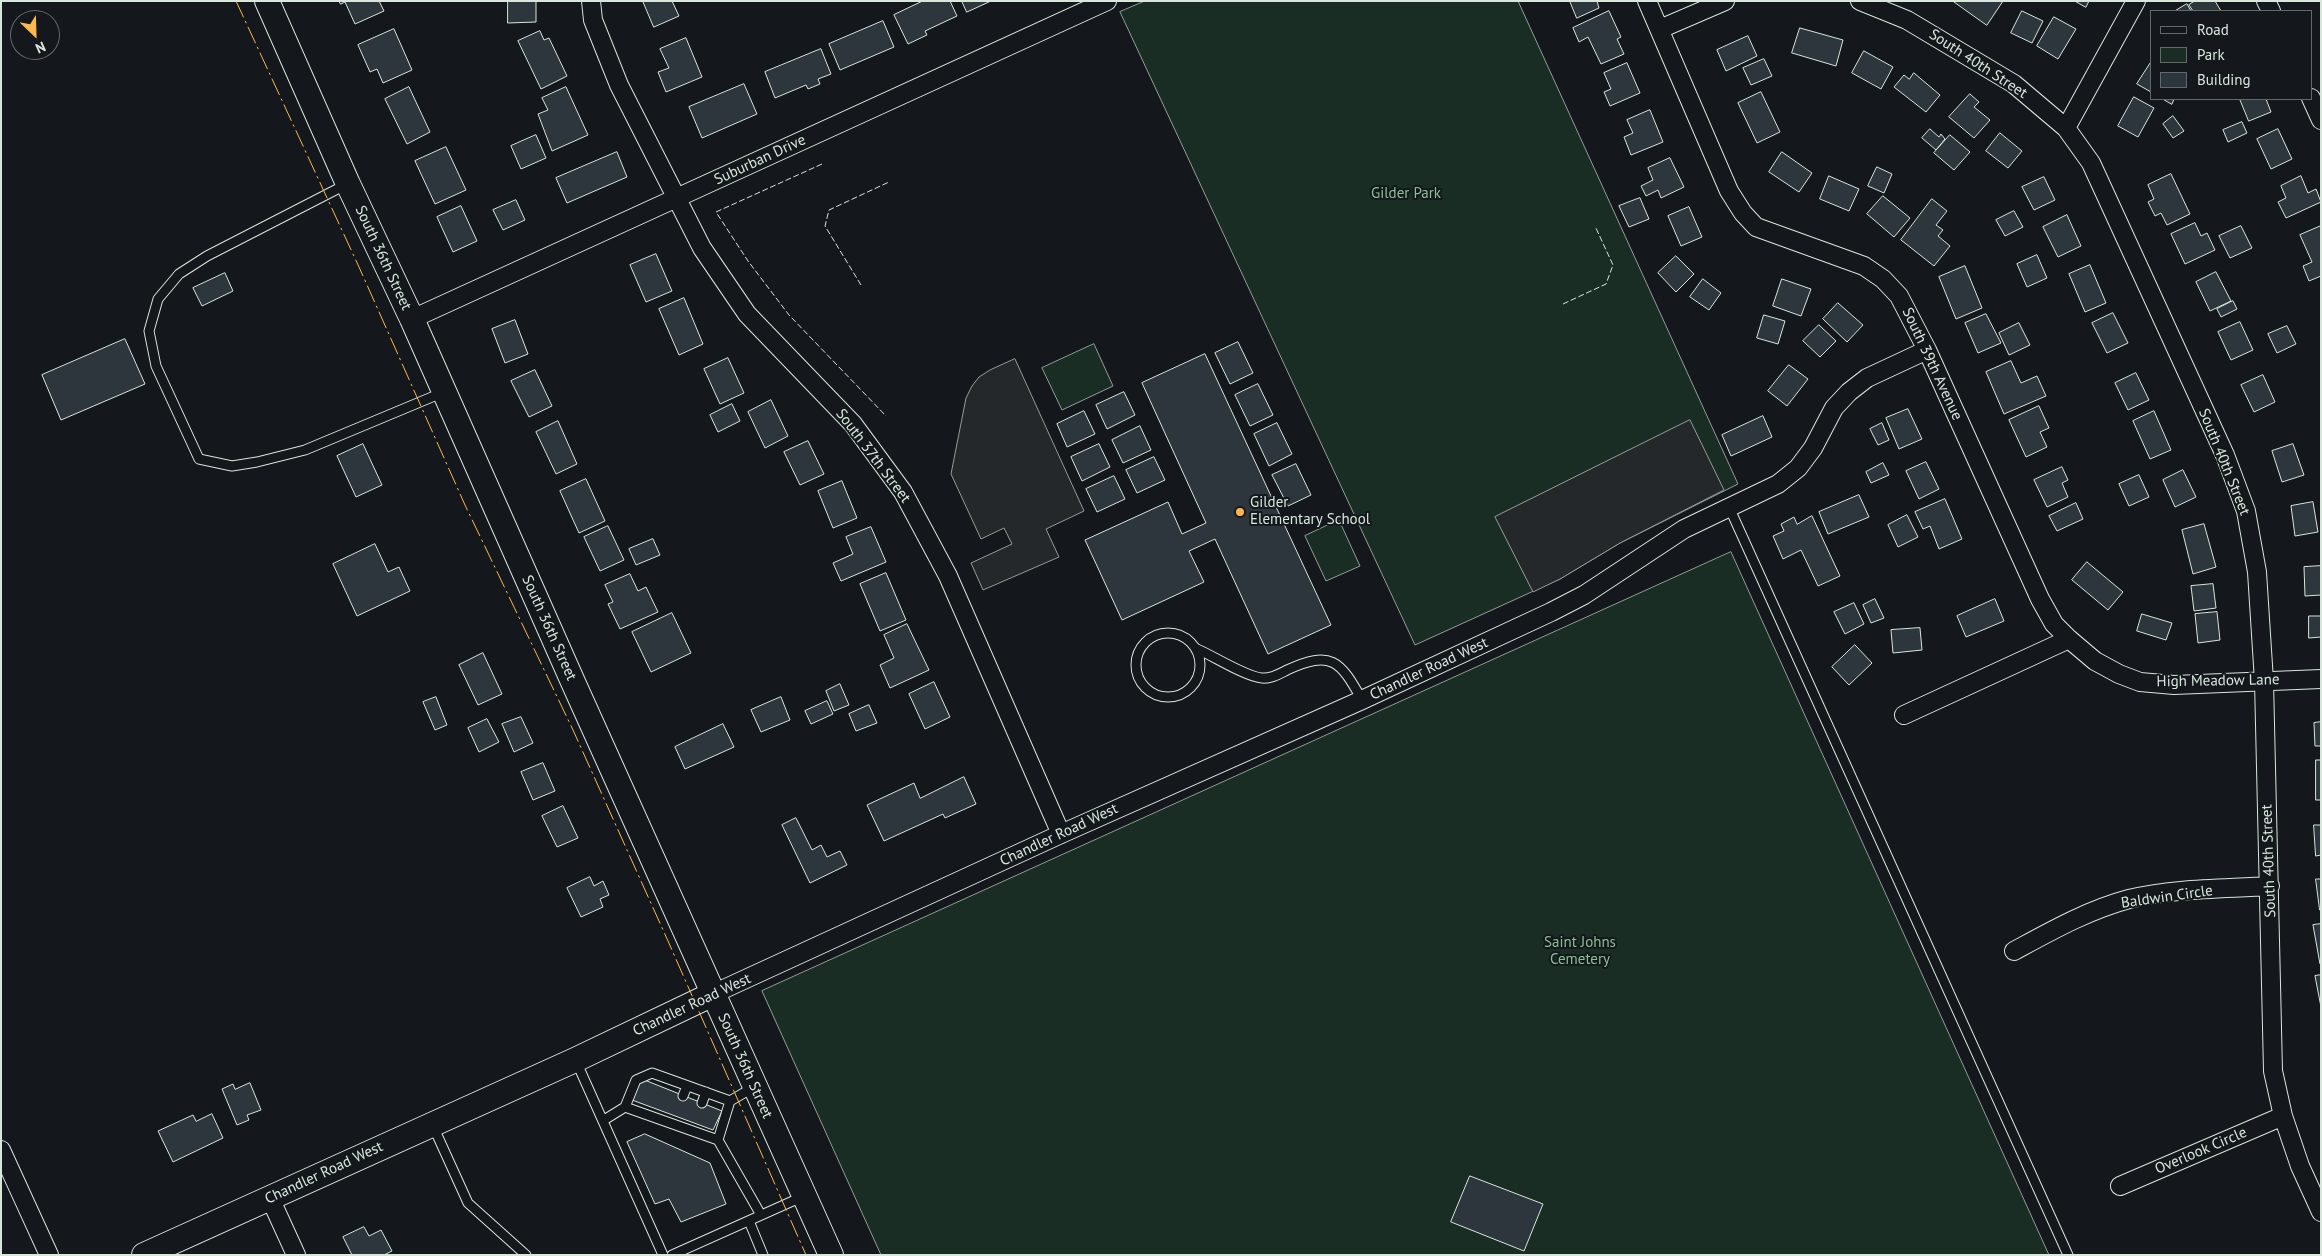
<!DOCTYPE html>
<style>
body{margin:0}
#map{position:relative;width:2322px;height:1256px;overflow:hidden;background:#14181c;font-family:"PT Sans",sans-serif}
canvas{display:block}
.frame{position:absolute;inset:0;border:2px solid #d8e6dc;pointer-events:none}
.legend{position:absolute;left:2150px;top:10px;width:162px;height:90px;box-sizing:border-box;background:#14181c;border:1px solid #626a69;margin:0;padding:6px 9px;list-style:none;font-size:15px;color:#d8e6dc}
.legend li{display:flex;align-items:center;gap:10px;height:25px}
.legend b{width:25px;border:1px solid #626a69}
.north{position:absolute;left:10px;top:10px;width:50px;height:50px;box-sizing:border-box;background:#14181c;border:1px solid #626a69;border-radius:50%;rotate:156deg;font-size:14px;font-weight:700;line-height:20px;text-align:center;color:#d8e6dc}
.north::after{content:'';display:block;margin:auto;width:18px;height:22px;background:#ffb74d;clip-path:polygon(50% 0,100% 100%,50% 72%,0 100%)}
</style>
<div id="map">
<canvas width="2322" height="1256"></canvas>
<div class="frame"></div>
<ul class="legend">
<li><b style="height:6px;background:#14181c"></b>Road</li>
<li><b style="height:14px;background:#1a2d24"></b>Park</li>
<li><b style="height:14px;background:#2c363c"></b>Building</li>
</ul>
<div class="north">N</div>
</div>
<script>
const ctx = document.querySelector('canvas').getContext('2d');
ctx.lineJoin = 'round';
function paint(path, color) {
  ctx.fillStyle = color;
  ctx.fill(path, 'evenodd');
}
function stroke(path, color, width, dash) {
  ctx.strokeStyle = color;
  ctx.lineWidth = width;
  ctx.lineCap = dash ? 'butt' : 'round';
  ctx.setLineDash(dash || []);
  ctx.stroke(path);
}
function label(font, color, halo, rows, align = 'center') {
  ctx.font = font + ' "PT Sans",sans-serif';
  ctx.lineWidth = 4;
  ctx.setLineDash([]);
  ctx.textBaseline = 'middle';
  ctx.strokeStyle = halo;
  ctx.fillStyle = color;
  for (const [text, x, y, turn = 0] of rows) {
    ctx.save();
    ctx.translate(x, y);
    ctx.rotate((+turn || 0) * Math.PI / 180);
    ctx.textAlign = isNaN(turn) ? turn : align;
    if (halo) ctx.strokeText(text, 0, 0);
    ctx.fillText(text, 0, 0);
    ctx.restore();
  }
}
const green = new Path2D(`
 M1145 1H1518L1738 484 1620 543 1560 579 1415 645 1120 12Z
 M1094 344 1113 386 1062 410 1042 368Z
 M1339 520 1360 566 1326 581 1305 536Z
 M1731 552 2049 1255H881L762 991Z`);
paint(green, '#1a2d24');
stroke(green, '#939e99', 1);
const parking = new Path2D(`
 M1015 359 1084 511 1046 529 1059 557 983 590 971 563 1012 544 1004 528 981 539 951 474 966 398 972 386 979 377 990 370Z
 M1690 420 1724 490 1620 543 1560 579 1533 592 1495 517Z`);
paint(parking, '#24282b');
stroke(parking, '#939e99', 1);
const building = new Path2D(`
 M339 1H379L384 11 355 24 345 2 341 4Z
 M508 1H536V22L508 23Z
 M643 1H672L679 16 654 27Z
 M923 1H950L957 16 925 31 927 35 908 44 894 15Z
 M962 1H991L967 12Z
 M1570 1H1597L1599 8 1577 18Z
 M1953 1H2003L1987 25Z
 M2075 1H2089L2086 7Z
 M2195 1H2215L2221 11H2193L2189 5Z
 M2187 4 2191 11H2175Z
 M1609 11 1621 37 1617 39 1624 54 1601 64 1588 37 1579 42 1573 28Z
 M2022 11 2043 21 2032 43 2011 33Z
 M2054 17 2076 29 2058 59 2037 46Z
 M883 21 894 47 840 70 829 44Z
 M1800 28 1843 40 1836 66 1792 53Z
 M394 29 412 70 383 83 377 69 370 72 358 45Z
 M540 31 544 40 549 38 567 76 541 89 518 41Z
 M1748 36 1757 56 1726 71 1717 50Z
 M686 38 702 77 666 92 658 72 669 68 660 49Z
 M821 49 831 74 818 79 820 84 808 89 806 85 775 98 765 72Z
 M1864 51 1893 67 1881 89 1852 73Z
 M1764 59 1772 76 1751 85 1743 68Z
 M2151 62V92L2137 84Z
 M1627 63 1640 93 1610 106 1604 92 1611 89 1604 73Z
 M1914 73 1940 95 1926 112 1894 87 1904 75 1909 79Z
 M744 84 757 114 702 138 689 107Z
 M409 87 430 132 407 144 385 99Z
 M566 87 588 135 552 151 538 114 548 110 542 98Z
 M1761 92 1780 132 1757 143 1738 103Z
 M1970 94 1979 102 1974 107 1990 120 1974 138 1949 117Z
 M2134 97 2154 108 2138 137 2118 126Z
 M2163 99H2174L2172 104Z
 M2240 99H2266L2271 112 2249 121Z
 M1650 110 1663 142 1631 155 1624 137 1633 133 1627 120Z
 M2173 116 2184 131 2173 138 2163 124Z
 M2242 122 2247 133 2228 142 2223 130Z
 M1930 129 1939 137 1941 134 1945 139 1936 150 1922 138Z
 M2278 129 2292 159 2271 169 2257 139Z
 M2000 133 2022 151 2008 168 1986 151Z
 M536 135 546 158 521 169 511 146Z
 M1950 135 1970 152 1954 170 1934 153Z
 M446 147 466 190 435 204 415 161Z
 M617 152 627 177 567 203 556 178Z
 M1782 152 1812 173 1799 192 1769 172Z
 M1670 158 1684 187 1661 198 1658 190 1646 196 1641 186 1653 180 1648 168Z
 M1877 167 1892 174 1884 193 1868 186Z
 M2171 174 2190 214 2167 225 2161 213 2155 216 2148 202 2154 199 2148 185Z
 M1829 176 1859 189 1849 211 1820 199Z
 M2301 176 2308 193 2316 189 2321 202 2286 218 2278 202 2286 198 2281 186Z
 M2044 177 2055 200 2034 210 2022 187Z
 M1883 196 1910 218 1894 237 1867 214Z
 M1640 198 1649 219 1629 227 1619 206Z
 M1932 199 1947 211 1936 225 1943 230 1938 236 1950 246 1934 266 1901 240Z
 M516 200 525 220 503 230 493 210Z
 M461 206 477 241 453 252 437 217Z
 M1689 207 1702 237 1681 246 1668 216Z
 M2014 211 2023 227 2005 236 1996 220Z
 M2067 215 2081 246 2058 257 2043 227Z
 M2195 223 2201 236 2207 233 2215 250 2185 264 2171 234Z
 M2241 226 2252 248 2230 258 2219 236Z
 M2321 226V276L2309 281 2303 266 2312 262 2300 235Z
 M656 254 672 291 646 302 630 265Z
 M2037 255 2047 278 2027 287 2017 264Z
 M1676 256 1694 274 1676 292 1658 273Z
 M2090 265 2106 303 2085 312 2069 274Z
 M1965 266 1982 308 1956 319 1939 277Z
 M2216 272 2231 301 2210 311 2196 282Z
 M225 273 233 291 202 306 193 288Z
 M1703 279 1721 293 1709 310 1690 297Z
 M1782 279 1811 289 1801 316 1773 306Z
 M684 298 703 344 679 355 659 309Z
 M2233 301 2237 309 2221 317 2217 309Z
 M1838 303 1863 325 1847 342 1823 319Z
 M2113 313 2128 343 2107 353 2092 323Z
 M1986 314 2001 343 1978 353 1965 323Z
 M1764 315 1785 321 1778 344 1757 338Z
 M515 320 528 354 505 363 492 329Z
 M2240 322 2253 350 2231 360 2218 332Z
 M2019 323 2030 345 2009 355 1999 333Z
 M1819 325 1836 341 1820 357 1803 341Z
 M2287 326 2296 344 2277 353 2268 334Z
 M125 339 145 384 61 420 42 375Z
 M1238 342 1253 373 1230 384 1215 353Z
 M1205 354 1331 625 1268 654 1215 539 1189 551 1204 582 1122 620 1085 540 1168 502 1182 534 1206 523 1142 383Z
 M728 358 744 393 720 404 704 369Z
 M2011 361 2021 383 2037 376 2046 396 2004 414 1986 372Z
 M1789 365 1808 379 1787 406 1768 391Z
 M535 370 552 406 529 417 511 381Z
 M2136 373 2149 400 2128 410 2115 383Z
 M2263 375 2275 402 2254 412 2241 385Z
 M1258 384 1273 415 1250 426 1235 395Z
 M1124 392 1135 415 1107 429 1096 405Z
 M771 400 788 436 765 448 748 412Z
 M732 404 740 421 718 432 710 415Z
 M2039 406 2049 428 2040 432 2047 447 2026 457 2009 420Z
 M1908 409 1922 439 1899 449 1886 418Z
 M1084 411 1095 434 1067 447 1057 424Z
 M2154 411 2171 450 2150 459 2133 421Z
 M1763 416 1772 437 1731 456 1722 435Z
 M558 421 577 464 556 474 536 432Z
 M1277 423 1292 454 1269 466 1254 434Z
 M1882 423 1889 440 1878 445 1870 429Z
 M1140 426 1151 450 1123 463 1112 440Z
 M808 441 824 474 800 485 784 452Z
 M363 444 382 485 356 497 337 456Z
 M1099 444 1110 467 1082 481 1071 457Z
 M2293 444 2304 475 2282 482 2272 451Z
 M1154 457 1165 480 1137 493 1126 470Z
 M1926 462 1939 489 1919 499 1906 471Z
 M1883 463 1889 475 1871 483 1866 472Z
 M1296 464 1311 495 1288 506 1272 475Z
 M2062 467 2068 480 2062 483 2068 497 2047 507 2034 480Z
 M2183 470 2196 497 2175 507 2163 480Z
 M2139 475 2149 497 2129 506 2119 484Z
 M1114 476 1125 499 1097 512 1086 489Z
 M586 479 605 521 579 533 560 491Z
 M842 481 857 518 833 528 818 491Z
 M1859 495 1869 517 1828 534 1819 512Z
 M1945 499 1962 539 1939 549 1930 526 1923 529 1915 512Z
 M2313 502 2318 532 2295 536 2291 506Z
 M2076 503 2083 519 2057 531 2049 516Z
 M1907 515 1918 537 1898 547 1888 525Z
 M1812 516 1840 576 1818 586 1801 550 1783 559 1773 536 1784 531 1781 524 1794 517 1797 524Z
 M2204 524 2216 567 2193 574 2182 530Z
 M608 526 624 560 600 571 584 537Z
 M871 527 886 562 841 581 833 563 853 554 846 537Z
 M653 539 660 555 636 565 629 549Z
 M375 544 388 572 399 567 410 591 357 616 333 564Z
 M2087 562 2123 592 2108 610 2072 580Z
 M2321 566V595L2305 596 2304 567Z
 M886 573 906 620 880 631 860 584Z
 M630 574 638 591 646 587 658 612 620 629 608 604 613 602 605 585Z
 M2213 584 2216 608 2194 611 2191 586Z
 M1875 599 1884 618 1871 623 1863 605Z
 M1995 599 2004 621 1966 637 1957 616Z
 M1854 603 1864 624 1845 634 1834 612Z
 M2217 612 2220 640 2198 643 2195 614Z
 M672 613 691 653 651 672 632 632Z
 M2142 614 2172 623 2166 640 2137 631Z
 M2309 616H2321V637L2309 638Z
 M907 624 929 670 890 688 880 665 894 658 884 635Z
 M1920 628 1922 650 1893 653 1891 630Z
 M1855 645 1872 663 1849 685 1832 667Z
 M483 653 502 694 478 705 459 665Z
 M934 682 950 717 925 729 909 694Z
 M840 684 849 705 834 711 826 691Z
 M436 697 447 725 435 730 423 702Z
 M781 697 790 720 761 732 751 710Z
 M827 701 833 714 811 724 805 711Z
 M869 705 877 723 856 731 849 714Z
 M521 717 533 743 514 752 502 724Z
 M487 719 499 742 479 752 468 728Z
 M2321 722V746H2315L2314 723Z
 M723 724 734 747 685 769 675 747Z
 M2316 760H2321V800H2316Z
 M543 763 555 791 533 800 521 772Z
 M964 777 976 804 945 818 943 814 884 841 867 805 914 783 920 798Z
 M563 806 578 838 557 847 542 816Z
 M796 818 812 850 821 845 827 857 840 851 847 865 810 883 782 825Z
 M2314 825H2321V855L2316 856Z
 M590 877 594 886 603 881 609 895 600 899 603 907 581 917 567 888Z
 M2316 879H2321V910H2320Z
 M2321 924V964H2320L2313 925Z
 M2321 975V1007L2315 976Z
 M642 1079 722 1111 713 1130 632 1100Z
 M250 1083 261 1110 247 1115 249 1120 237 1125 222 1089 233 1084 235 1089Z
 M212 1114 223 1138 173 1162 158 1131 193 1115 196 1121Z
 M645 1134 710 1163 726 1204 681 1222 669 1199 655 1204 627 1142Z
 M1470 1176 1543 1204 1524 1251 1451 1222Z
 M364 1227 369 1236 381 1230 392 1251 384 1255H352L343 1237Z`);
paint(building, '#2c363c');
stroke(building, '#d8e6dc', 1);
const service = new Path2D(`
 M347 184 207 256 179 274 158 299 149 331 156 366 199 459 232 466 257 462 305 450 444 392
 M1729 507 2068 1255
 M1136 665a32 32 0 1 1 64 0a32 32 0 1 1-64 0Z
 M1195 648C1212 655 1246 677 1262 678 1271 679 1279 674 1287 670 1331 650 1340 660 1362 700
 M576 1061 663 1255
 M683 1096 687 1086
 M730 1101 718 1140 761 1215
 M702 1103 706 1092
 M625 1107 718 1140
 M604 1120 625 1107 636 1080 652 1073 730 1101 754 1087
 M433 1126 468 1203 526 1255
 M749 1221 763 1255
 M672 1255 804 1196`);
const minor = new Path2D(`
 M591 1 593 20 619 85 702 248 747 314 853 424 903 492 948 576 1061 834
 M1647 1 1729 191 1743 213 1756 227 1864 266 1883 279 1899 296 1927 350 2040 599 2054 624 2069 639 2095 661 2119 674 2140 682 2174 685 2321 679
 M1860 1 1907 20 2014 84 2066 128 2091 163 2225 455 2246 511 2257 572 2264 681 2273 1071 2283 1116 2300 1166 2321 1212
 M2266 1 2271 11
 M1660 29 1725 1
 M2311 98 2321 120
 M2066 128 2136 1
 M412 319 1107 1
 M1904 715 2069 639
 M2014 951C2051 931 2088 910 2129 899 2174 888 2224 889 2270 886
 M713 994 1061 834 1362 700 1551 612 1584 595 1684 529 1778 484 1798 468 1813 448 1834 408 1849 392 1867 378 1927 350
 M1 1150 49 1255
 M2120 1186 2283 1116
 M270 1198 296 1255`);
const secondary = new Path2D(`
 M267 1 348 184 412 319 573 682 831 1255
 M144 1255 575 1060 713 994`);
stroke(service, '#d8e6dc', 11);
stroke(minor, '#d8e6dc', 20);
stroke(secondary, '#d8e6dc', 26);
stroke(service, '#14181c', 9);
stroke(minor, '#14181c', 18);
stroke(secondary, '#14181c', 24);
stroke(new Path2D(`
 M822 164 716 212 748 261 789 315 886 416
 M861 285 825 226 829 210 889 182
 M1563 304 1606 284 1613 265 1595 226`), '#d8e6dc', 1, [6, 2.5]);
stroke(new Path2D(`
 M236 1 359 267 465 505 573 730 668 941 806 1255`), '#ffb74d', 1, [18, 4, 2.5, 4]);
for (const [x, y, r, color] of [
 [1240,512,5,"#ffb74d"]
]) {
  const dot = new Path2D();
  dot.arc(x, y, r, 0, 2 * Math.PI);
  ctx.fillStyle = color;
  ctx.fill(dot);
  stroke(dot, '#14181c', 2);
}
label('15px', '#d8e6dc', '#14181c', [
 ["South 40th Street",1978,64,33],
 ["Suburban Drive",760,160,-25],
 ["South 36th Street",383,258,65],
 ["South 39th Avenue",1932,364,65],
 ["South 37th Street",873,456,53],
 ["South 40th Street",2224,462,68],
 ["South 36th Street",549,628,66],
 ["Chandler Road West",1429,669,-25],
 ["High Meadow Lane",2218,681,-1],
 ["Chandler Road West",1059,835,-25],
 ["South 40th Street",2269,861,-92],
 ["Baldwin Circle",2167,897,-8],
 ["Chandler Road West",692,1005,-25],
 ["South 36th Street",745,1066,66],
 ["Overlook Circle",2201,1151,-23],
 ["Chandler Road West",324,1173,-25]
]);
label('15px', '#8ac095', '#14181c', [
 ["Gilder Park",1406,194],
 ["Saint Johns",1580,943],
 ["Cemetery",1580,960]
]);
label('15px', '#d8e6dc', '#14181c', [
 ["Gilder",1250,503],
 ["Elementary School",1250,520]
], 'left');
</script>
